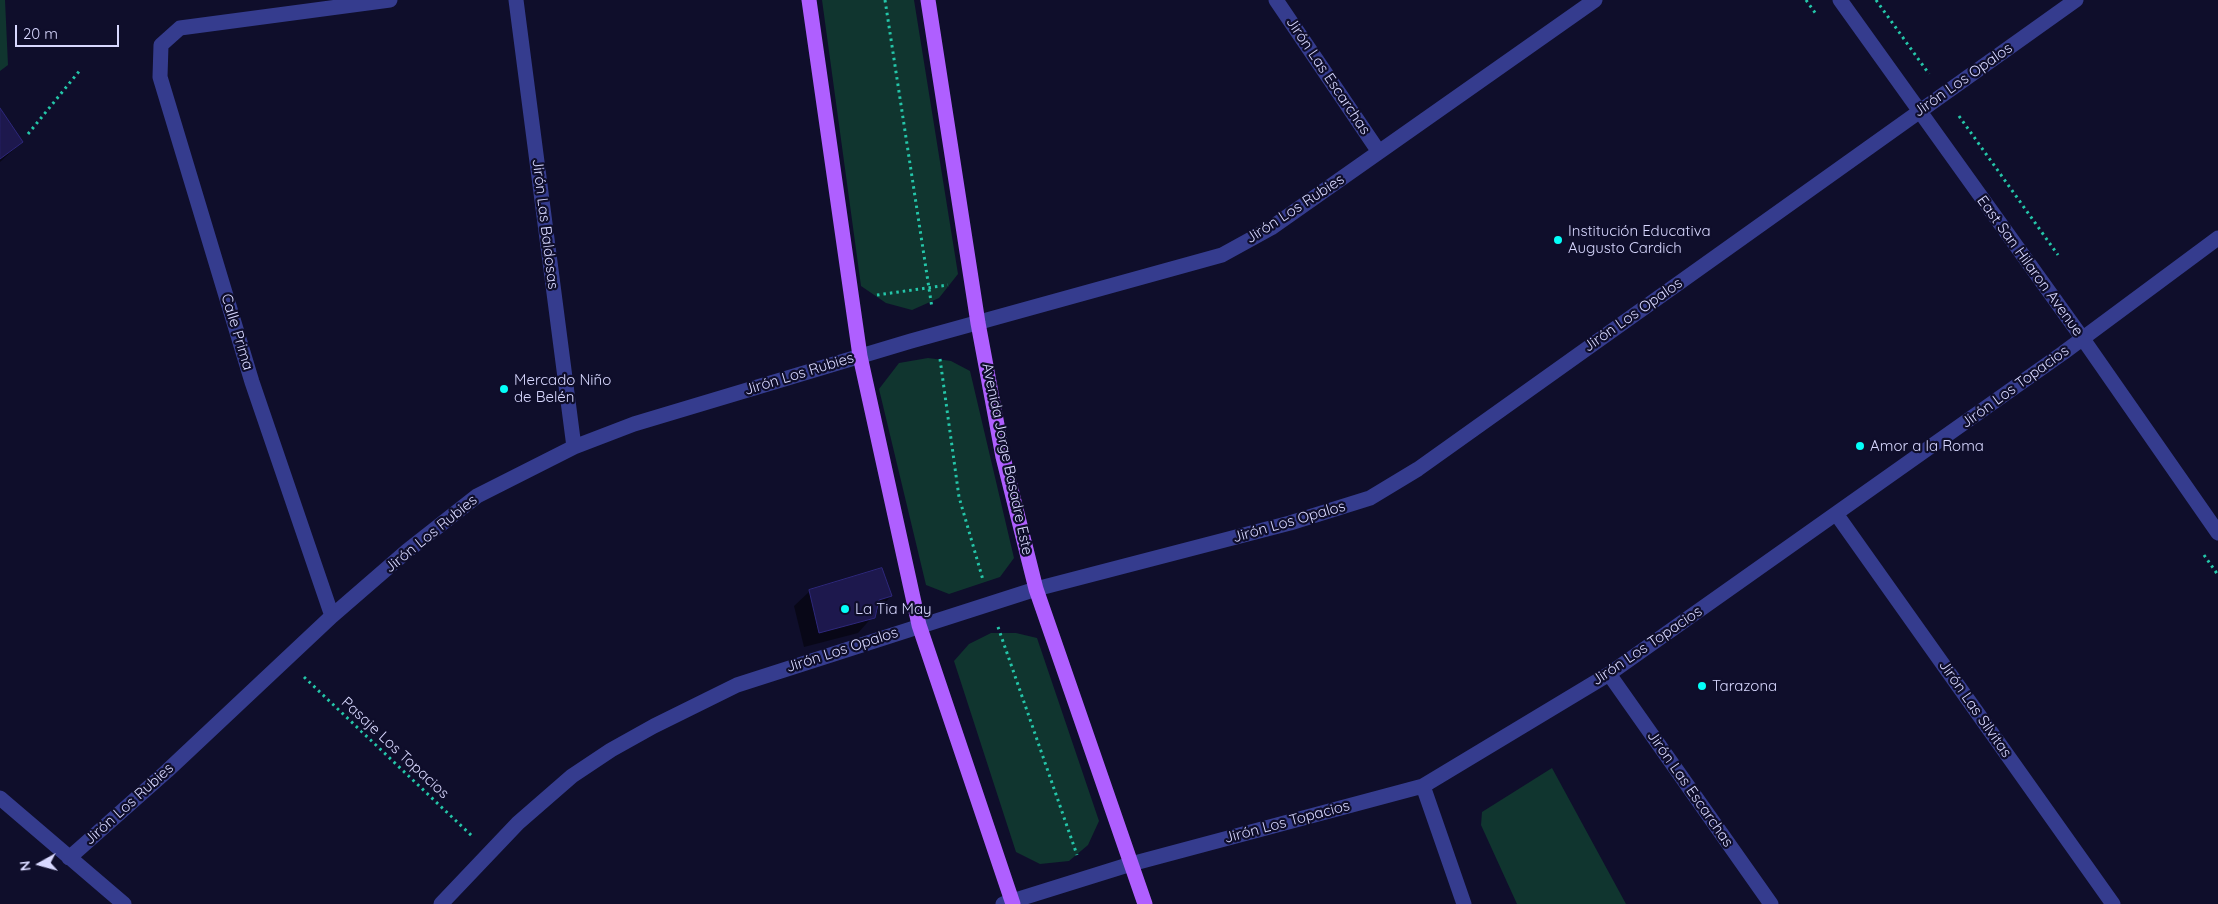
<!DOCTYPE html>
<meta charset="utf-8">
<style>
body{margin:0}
#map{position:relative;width:2218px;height:904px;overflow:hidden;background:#0f0e2b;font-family:Quicksand,sans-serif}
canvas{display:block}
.north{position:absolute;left:15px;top:839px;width:50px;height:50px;-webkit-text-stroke:4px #0f0e2b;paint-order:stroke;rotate:263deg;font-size:14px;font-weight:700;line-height:20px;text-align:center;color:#d8d8ff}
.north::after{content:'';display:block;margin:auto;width:18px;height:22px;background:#d8d8ff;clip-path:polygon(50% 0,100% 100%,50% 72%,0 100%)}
.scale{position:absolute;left:15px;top:25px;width:104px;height:22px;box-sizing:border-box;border:2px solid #d8d8ff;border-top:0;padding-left:6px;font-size:15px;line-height:18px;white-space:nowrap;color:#d8d8ff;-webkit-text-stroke:4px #0f0e2b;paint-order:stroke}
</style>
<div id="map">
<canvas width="2218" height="904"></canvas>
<div class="north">N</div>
<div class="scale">20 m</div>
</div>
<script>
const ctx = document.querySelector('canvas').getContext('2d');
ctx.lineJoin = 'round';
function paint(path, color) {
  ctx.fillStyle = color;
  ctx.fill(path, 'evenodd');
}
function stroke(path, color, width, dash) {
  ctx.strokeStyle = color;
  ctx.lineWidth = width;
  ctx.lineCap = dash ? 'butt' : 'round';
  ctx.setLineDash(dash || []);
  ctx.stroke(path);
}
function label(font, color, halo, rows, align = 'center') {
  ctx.font = font + ' Quicksand,sans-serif';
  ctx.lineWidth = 4.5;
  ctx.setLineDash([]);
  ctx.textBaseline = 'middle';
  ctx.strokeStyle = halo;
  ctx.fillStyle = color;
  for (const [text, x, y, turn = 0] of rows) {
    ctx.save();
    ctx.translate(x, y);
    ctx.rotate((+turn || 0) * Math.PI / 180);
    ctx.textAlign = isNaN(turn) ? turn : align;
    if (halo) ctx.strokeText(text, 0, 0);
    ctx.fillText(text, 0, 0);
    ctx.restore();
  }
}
paint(new Path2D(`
 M0 0H5L8 65 0 71Z
 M822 0H914L958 274 939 298 912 310 886 303 861 286Z
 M928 358 951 361 970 371 1014 558 1000 577 949 594 926 585 879 389 899 363Z
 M991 633H1016L1037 638 1099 821 1088 845 1069 861 1040 864 1016 852 954 661 969 644Z
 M1552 768 1626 904H1517L1481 825 1482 812Z`), '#10352f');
paint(new Path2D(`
 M0 110 22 142 0 162Z
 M810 591 891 596 858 633 804 647 794 606Z`), '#0007');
const building = new Path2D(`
 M0 108 23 142 0 159Z
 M882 568 892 596 879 600 875 618 819 633 809 590Z`);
paint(building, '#1d184d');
stroke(building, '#2e287c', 1);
stroke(new Path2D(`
 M885 0 932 308
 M1806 0 1816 14
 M1876 0 1929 74
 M1959 116 2058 255
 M28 134 81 69
 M877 295 948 285
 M940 359 959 497 983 580
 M2204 555 2218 575
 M998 627 1077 855
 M304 677 472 836`), '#24c6a9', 3, [2.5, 4]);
stroke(new Path2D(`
 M516 0 574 447
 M1276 0 1379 152
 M1840 0 2083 339 2218 533
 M1837 515 2113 904
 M332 616 252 382 160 77 161 45 180 28 390 0
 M1609 674 1771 904
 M1423 786 1464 904
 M0 798 124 904
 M69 858 167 771 332 616 407 551 477 496 574 447 634 424 911 341 1222 255 1271 228 1595 0
 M441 904 518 823 572 776 611 750 654 726 737 685 1036 589 1290 523 1370 498 1418 469 2076 0
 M1003 904 1131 864 1423 786 1609 674 2063 353 2218 238`), '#353c8e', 15);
stroke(new Path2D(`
 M809 0 860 356 919 625 1013 904
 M928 0 978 323 1003 457 1036 589 1145 904`), '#af5fff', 15);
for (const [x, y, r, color] of [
 [1558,240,5,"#04fff9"],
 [504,389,5,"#04fff9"],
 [1860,446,5,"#04fff9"],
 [845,609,5,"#04fff9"],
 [1702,686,5,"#04fff9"]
]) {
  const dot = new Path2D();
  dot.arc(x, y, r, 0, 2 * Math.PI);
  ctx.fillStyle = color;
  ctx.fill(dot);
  stroke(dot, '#0f0e2b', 2);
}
label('15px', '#d8d8ff', '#0f0e2b', [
 ["Jirón Las Escarchas",1328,76,56],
 ["Jirón Los Opalos",1963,80,-35],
 ["Jirón Los Rubies",1295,209,-33],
 ["Jirón Las Baldosas",545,224,83],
 ["East San Hilaron Avenue",2030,266,54],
 ["Jirón Los Opalos",1633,315,-35],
 ["Calle Prima",237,332,73],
 ["Jirón Los Rubies",799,374,-17],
 ["Jirón Los Topacios",2015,387,-36],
 ["Avenida Jorge Basadre Este",1007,459,78],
 ["Jirón Los Opalos",1289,522,-16],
 ["Jirón Los Rubies",431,534,-39],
 ["Jirón Los Topacios",1647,646,-34],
 ["Jirón Los Opalos",842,650,-18],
 ["Jirón Las Silvitas",1975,709,55],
 ["Pasaje Los Topacios",395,748,43],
 ["Jirón Las Escarchas",1690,789,55],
 ["Jirón Los Rubies",129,804,-42],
 ["Jirón Los Topacios",1287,822,-15]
]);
label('15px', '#d8d8ff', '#0f0e2b', [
 ["Institución Educativa",1568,231],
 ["Augusto Cardich",1568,248],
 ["Mercado Niño",514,380],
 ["de Belén",514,397],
 ["Amor a la Roma",1870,446],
 ["La Tia May",855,609],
 ["Tarazona",1712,686]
], 'left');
</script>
